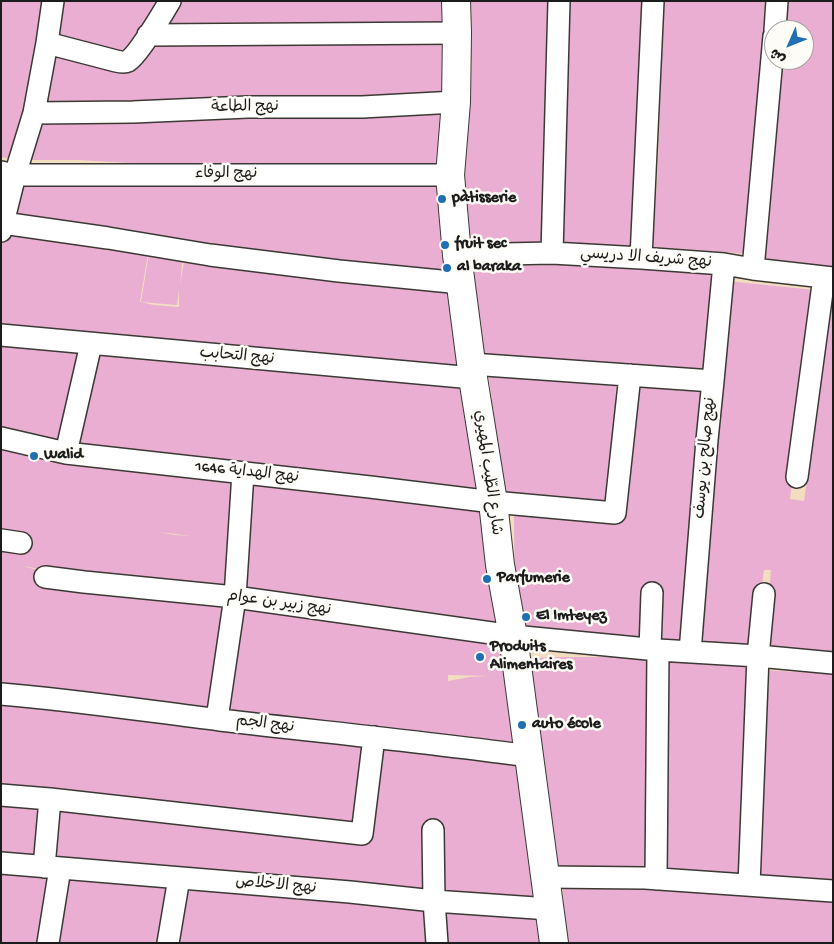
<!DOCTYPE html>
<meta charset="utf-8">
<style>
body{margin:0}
#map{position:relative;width:834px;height:944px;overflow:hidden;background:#f3ddc0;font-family:"Gochi Hand","Playpen Sans Arabic",sans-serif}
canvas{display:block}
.frame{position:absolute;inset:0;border:2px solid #1c1c1c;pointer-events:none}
.north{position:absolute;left:764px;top:20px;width:50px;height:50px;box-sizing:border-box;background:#fdfcf7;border:1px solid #a3a29f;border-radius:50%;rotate:226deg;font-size:14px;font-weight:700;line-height:20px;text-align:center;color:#1c1c1c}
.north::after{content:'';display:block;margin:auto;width:18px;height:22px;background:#1f6fb2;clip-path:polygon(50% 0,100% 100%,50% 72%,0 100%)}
</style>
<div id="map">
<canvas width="834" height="944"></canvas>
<div class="frame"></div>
<div class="north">ش</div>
</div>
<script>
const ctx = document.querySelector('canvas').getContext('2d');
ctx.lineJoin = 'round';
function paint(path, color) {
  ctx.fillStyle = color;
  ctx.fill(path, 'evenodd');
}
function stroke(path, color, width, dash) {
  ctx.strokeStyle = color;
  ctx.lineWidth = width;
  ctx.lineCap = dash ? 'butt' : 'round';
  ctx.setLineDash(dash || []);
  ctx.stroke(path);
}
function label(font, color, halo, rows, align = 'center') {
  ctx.font = font + ' "Gochi Hand","Playpen Sans Arabic",sans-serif';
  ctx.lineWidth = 5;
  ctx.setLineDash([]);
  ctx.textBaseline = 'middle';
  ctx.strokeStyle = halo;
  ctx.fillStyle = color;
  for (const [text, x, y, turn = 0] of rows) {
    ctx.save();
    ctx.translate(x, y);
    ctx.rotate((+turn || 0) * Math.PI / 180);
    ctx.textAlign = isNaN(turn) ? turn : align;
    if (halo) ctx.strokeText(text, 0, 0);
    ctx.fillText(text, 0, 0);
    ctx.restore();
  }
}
paint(new Path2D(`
 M1 1H52L17 160 1 157Z
 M58 1H163L124 59 55 42Z
 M177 1H453L455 30 157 31Z
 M465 1H547L545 246 460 247Z
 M566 1H646L637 249 556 244Z
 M664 1H765L759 114 750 254 653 247 658 164Z
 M783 1H833V272L761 263 779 60H804V30H780Z
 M455 36 454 97 42 106 53 56 113 65 156 37Z
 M446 107 447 172 197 164 131 163 79 160H24L36 116Z
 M447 178 450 280 15 220 17 181Z
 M5 229 149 247 140 302 154 305 179 307V290L177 305 141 302 150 247 183 254 180 286 185 255 458 289 463 373 1 327V250Z
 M583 264 721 275 710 376 475 358 474 267Z
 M727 281 815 290 790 499 804 501 833 291V652L765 646 771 570H764L753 654 694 647Z
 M1 339 81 352 64 449 1 434Z
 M94 354H108L470 382 486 491 74 447Z
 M488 372 616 378 615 425 609 507 496 501V467L495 423Z
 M632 380 708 388 686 645 515 634 514 516 613 518Z
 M1 446 236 476 226 594 63 573 23 566 37 570 35 581 68 586 231 600 215 714 1 690ZM158 532 192 536 175 535Z
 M251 479 484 505 498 626 239 595Z
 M239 603 509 638 523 749 223 713ZM448 675 488 676 470 677 448 681Z
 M564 657H651L649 869 549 871 530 658Z
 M665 661 753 664 743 880 659 874Z
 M764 670 833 674V887L753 880Z
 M1 697 369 742 356 828 1 792Z
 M376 743 525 761 548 904 429 896 53 863 56 805 369 840Z
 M1 799 46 803 41 864 1 859Z
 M1 866 57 872 45 943H1Z
 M63 871 172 883 165 943H51Z
 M180 882 433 905 434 943H171Z
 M563 886 833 899V943H564Z
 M439 906 550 914V943H441Z`), '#e9aed1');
const street = new Path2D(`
 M775 30 777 1
 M148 35 457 33
 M47 43 116 61C120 62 124 63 128 61 138 55 163 13 170 1
 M34 113 133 112 248 107H362L456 102
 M1 172 15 175H450
 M3 223 108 238 210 255 339 271 461 283
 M1 231 15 175 34 113 47 43 53 1
 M552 253 559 1
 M457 255 552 253 641 258 724 264 753 269 833 278
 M641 258 653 1
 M753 269 774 36
 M1 335 473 378
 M471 364 713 381
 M1 438 66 453 370 487 493 502 615 513 630 375
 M66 453 91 344
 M797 477 824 277
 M1 540 21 543
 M45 577 84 582 235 597 513 636 658 650 758 656 833 663
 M650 649 652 593
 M690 652 707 440 713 381 724 264
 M1 694C74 700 147 711 220 720 323 732 426 742 529 756
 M217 719 235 597 243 473
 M1 795 50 799 362 834 374 737
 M433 830 434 901 437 943
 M1 863 350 892 434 901 550 909
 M44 867 50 799
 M546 877 645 878 833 891
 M656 879 658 650
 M749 885 758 656 764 594
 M48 943 60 868
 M168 943 179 878`);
const secondary = new Path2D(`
 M456 1 457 33 456 102 450 175 457 255 473 378 493 502 500 565 513 636 554 943`);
stroke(street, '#3c3935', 24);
stroke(secondary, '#3c3935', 30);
stroke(street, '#fff', 21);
stroke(secondary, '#fff', 28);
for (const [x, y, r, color] of [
 [442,199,5,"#1f6fb2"],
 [445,245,5,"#1f6fb2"],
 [447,268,5,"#1f6fb2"],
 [34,456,5,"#1f6fb2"],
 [487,579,5,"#1f6fb2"],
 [526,617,5,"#1f6fb2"],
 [480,657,5,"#1f6fb2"],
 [522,725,5,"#1f6fb2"]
]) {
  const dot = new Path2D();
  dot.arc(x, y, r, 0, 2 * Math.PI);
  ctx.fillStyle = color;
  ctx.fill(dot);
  stroke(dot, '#fdfcf7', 2);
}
label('16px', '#1c1c1c', '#fdfcf7', [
 ["نهج الطاعة",245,108,-1],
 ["نهج الوفاء",226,175],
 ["نهج شريف الا دريسي",646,259,4],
 ["نهج التحابب",237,357,5],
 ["نهج صالح بن يوسف",706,458,-85],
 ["نهج الهداية 1646",247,473,6],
 ["شارع الطّيب المهيري",487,473,82],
 ["نهج زبير بن عوام",279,604,8],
 ["نهج الجم",265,725,7],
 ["نهج الاخلاص",276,886,5]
]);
label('bold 16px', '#1c1c1c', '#fdfcf7', [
 ["pàtisserie",452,199],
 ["fruit sec",455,245],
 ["al baraka",457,268],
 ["Walid",44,456],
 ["Parfumerie",497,579],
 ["El Imteyez",536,617],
 ["Produits",490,648],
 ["Alimentaires",490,666],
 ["auto école",532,725]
], 'left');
</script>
